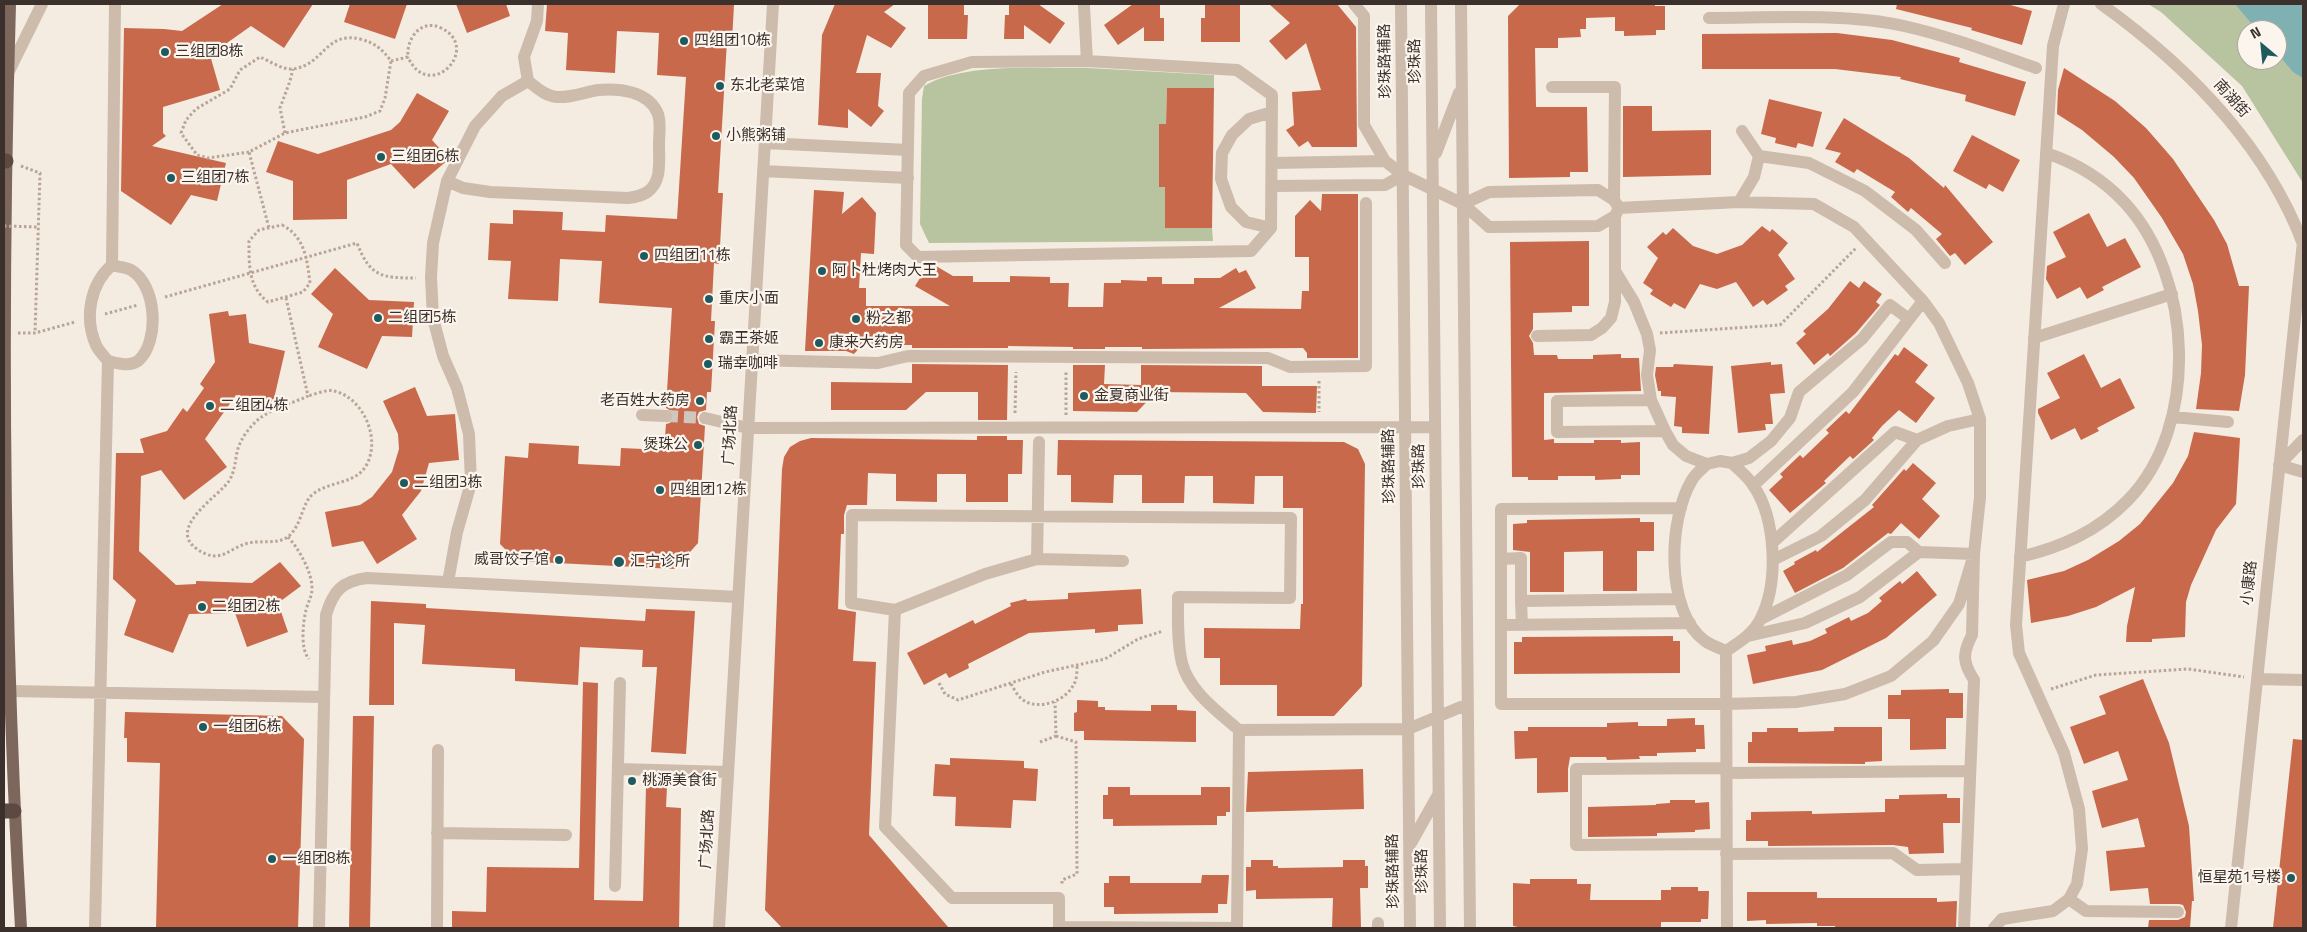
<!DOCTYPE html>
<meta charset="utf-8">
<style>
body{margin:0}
#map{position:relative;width:2307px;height:932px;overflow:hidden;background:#f4ebe1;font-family:"Titillium Web",sans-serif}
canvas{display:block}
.frame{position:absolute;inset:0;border:5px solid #3b302b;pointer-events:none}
.north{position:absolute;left:2237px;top:20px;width:50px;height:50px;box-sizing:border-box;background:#fbf5ee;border:1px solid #aea6a0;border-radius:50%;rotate:332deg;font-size:14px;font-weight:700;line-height:20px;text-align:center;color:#3b302b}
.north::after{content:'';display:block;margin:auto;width:18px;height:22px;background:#1f5a5e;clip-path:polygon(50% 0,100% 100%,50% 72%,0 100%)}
</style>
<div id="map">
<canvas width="2307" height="932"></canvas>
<div class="frame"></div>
<div class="north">N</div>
</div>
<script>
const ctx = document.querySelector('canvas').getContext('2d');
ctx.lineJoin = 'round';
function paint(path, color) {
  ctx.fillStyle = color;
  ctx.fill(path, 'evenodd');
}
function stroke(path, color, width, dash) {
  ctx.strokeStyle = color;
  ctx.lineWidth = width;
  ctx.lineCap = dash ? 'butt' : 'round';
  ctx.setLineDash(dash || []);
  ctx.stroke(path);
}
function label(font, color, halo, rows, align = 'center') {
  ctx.font = font + ' "Titillium Web","Noto Sans SC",sans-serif';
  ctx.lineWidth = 4.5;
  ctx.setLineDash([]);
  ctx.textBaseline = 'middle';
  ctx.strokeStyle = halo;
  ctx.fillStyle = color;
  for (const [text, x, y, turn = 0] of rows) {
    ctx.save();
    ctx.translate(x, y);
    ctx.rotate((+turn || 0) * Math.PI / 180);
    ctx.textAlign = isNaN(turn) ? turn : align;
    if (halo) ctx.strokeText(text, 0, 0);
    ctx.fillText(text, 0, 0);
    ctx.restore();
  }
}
paint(new Path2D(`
 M2148 4H2303V183L2242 86 2161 12ZM2247 30H2277V60H2247Z
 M1088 68 1214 75V88H1167L1166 124H1159V187H1165V228H1212L1213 241 929 243 920 224 922 99 924 86C965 62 1040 69 1088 68Z`), '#b8c4a0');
paint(new Path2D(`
 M2235 4H2303V78L2293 72 2277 53V30H2257Z`), '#7fb0b2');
paint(new Path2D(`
 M223 4H313L284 48 251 26 210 55 220 90 163 107V133L166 136 152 146 226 163 217 201 191 195 171 225 121 191 124 28 164 29 182 31Z
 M350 4H407L395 39 344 22Z
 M456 4H506L510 16 467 33Z
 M547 4 734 5 732 41H727L718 193H723L719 264 714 263 711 321H715L711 392H707L706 410 699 412 697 417 699 424 705 426 698 543 675 569 517 561 500 544 505 456 528 458 529 443 579 446 578 464 620 466 621 448 664 450 666 424 670 423 674 417 673 412 666 408 672 308 599 303 602 261 560 259 558 301 508 299 511 261 488 260 490 223 513 224V210L563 212 562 230 605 232 606 215 677 219 686 77 657 75 659 33 617 31 615 73 566 70 568 33 545 31Z
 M835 4H895L884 12 906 28 891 48 867 35 856 73H881L878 106 884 111 871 127 848 109V128L818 125 822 35Z
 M928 4H964V15H968L967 39H928Z
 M1009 4H1038L1065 23 1050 44 1024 25V39H1004L1005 15H1009Z
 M1133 4H1160V18H1164V41H1144V27L1118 45 1104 25Z
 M1205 4H1240V42H1201V18H1205Z
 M1269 4H1337L1356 27 1357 147H1312L1308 141 1299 147 1286 130 1294 125 1292 92 1321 90 1306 43 1286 60 1269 41 1290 23Z
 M1520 4H1655V6H1665V30H1656V35L1624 36V31H1615V17L1586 18V29H1580L1581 37 1558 38V48H1535L1536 107H1587L1588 172H1570V177L1509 178 1508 16Z
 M1897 4H2007L2032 11 2022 45 1971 30 1972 28 1896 9Z
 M1837 33 1892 40 1960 58 1959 62 2026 82 2015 116 1965 101 1966 95 1900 79 1901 77 1835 69H1702V34Z
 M2064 68 2115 101 2146 128 2173 159 2214 220 2227 244 2239 286H2249L2245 375 2239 411 2196 409 2201 373 2202 345 2198 311 2193 284 2183 254 2162 218 2134 178 2114 157 2082 130 2057 114 2058 90Z
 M1167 88H1214L1212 228H1165V187H1159V124H1166Z
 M417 93 449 111 432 140 449 159 414 189 391 164 347 180V219L293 220V181L266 172 278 141 318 154 391 130 400 122Z
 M1769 99 1822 112 1813 147 1798 143 1796 148 1775 143 1776 138 1761 134Z
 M1623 106H1652V131L1711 130V175L1623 177Z
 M1844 118 1909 158 1944 188 1945 185 1993 242 1965 265 1955 253 1950 256 1936 239 1942 234 1911 208 1908 212 1891 197 1895 192 1857 169 1854 173 1835 162 1841 153 1825 149Z
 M1972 135 2020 160 2003 192 1989 184 1986 189 1953 171Z
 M814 190 844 192 842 214 862 197 876 213 874 254 861 253 859 288H866V306H950L915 286 927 267 933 271 936 266 953 276H973V282H1010V276L1050 277V283H1069L1068 307H1103L1104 283H1121V280L1147 281V277H1162V284H1194V278H1220L1236 268 1239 273 1246 270 1256 288 1219 308 1301 309 1302 291H1309V257H1295V216L1310 200 1321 211 1322 194H1358V358H1307V353L1303 348 1142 349V347H1105V349H1073V347L1008 346V348H912V345H862L854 354 846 351H805Z
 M2089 213 2107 247 2125 238 2141 267 2102 287 2104 290 2087 299 2080 287 2057 299 2046 279 2047 266 2066 257 2053 232Z
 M1762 226 1770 232 1772 229 1788 243 1778 255 1795 279 1785 286 1788 290 1767 305 1763 300 1753 307 1736 282 1717 289 1700 284 1685 309 1674 303 1671 307 1650 294 1653 290 1643 283 1658 258 1647 247 1663 232 1666 235 1673 228 1693 246 1717 254 1742 245Z
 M1589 241V306H1572V312L1533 313V329L1529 336 1533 343 1534 355H1557L1558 359H1593V355L1621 354V358H1639L1641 391 1544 393V440L1554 439V443H1594V440H1621V443L1640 442V475H1621V479L1595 480V476H1558V480H1528V477H1512L1510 242Z
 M335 268 369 300 414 302 412 337 382 336 367 369 318 347 333 314 311 294Z
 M1850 281 1859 288 1864 281 1882 294 1876 302 1880 305 1856 333 1830 356 1828 353 1814 365 1796 343 1806 334 1803 331 1828 309Z
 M228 311 229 316 246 314 249 343 285 351 273 403 236 395 205 439 227 467 184 500 161 470 141 476 139 551 176 585 196 584V581L252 583 280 562 301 586 278 603 288 632 247 647 235 613 189 614 173 653 124 635 136 600 113 579 116 453H144L140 439 167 431 183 408 187 412 204 388 200 384 215 362 209 314Z
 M1904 347 1928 365 1915 382 1935 398 1916 423 1899 410 1882 426 1872 438 1874 440 1853 459 1850 456 1824 481 1826 483 1790 513 1769 490 1783 477 1780 474 1800 455 1803 458 1829 433 1826 430 1846 411 1849 414 1895 354 1898 356Z
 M2084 354 2101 388 2120 378 2135 408 2097 428 2099 431 2081 440 2075 428 2051 440 2038 413V409L2060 398 2047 373Z
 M1771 362V365L1782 364 1785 393 1770 394 1773 424H1765L1766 430 1738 433 1731 366Z
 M912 364 1008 365 1007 420H978V392H926L906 410H831V382L912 383Z
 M1674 364 1713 366 1709 434 1682 433V427L1674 426 1676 397 1661 396V391H1658L1655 375 1656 367H1673Z
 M1073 365H1105L1104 384 1141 385V365L1262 366V386H1317L1316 413 1263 412 1246 393 1156 392 1137 412 1073 411Z
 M415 387 427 416 455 414 459 460 429 463 421 491 402 515 417 539 377 564 363 541 332 547 325 512 360 505 372 497 392 472 399 449 398 434 383 401Z
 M2194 432 2240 438 2236 504 2216 530 2191 585 2186 602 2185 637 2152 639V642H2126L2127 626 2135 587 2096 607 2068 616 2031 623 2027 580 2064 571 2088 560 2119 541 2140 524 2173 483 2188 456Z
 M977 436H1007V440H1023L1022 474H1008V502H966V474H937V502L896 501V474L868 473 867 505H847L844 515V534H841L838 609 856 612 853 661 876 662 869 835 949 928H782L765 910 782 469 784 457 790 447 800 441 811 438 977 440Z
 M1058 440 1344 442 1358 449 1365 464 1362 686 1334 716H1277V685H1220V658H1204V628L1300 629 1301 604H1303V508H1283V476H1255L1254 504 1213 503V476H1185L1184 503H1142V475H1114L1113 503 1071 502V475H1057Z
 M1913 463 1936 483 1922 499 1940 516 1919 539 1901 523 1891 534 1888 533 1843 568 1795 593 1783 571 1795 564 1794 562 1816 550 1817 552 1874 507 1872 505 1904 469 1906 471Z
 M1640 518V522H1654V551H1637V591H1603V551L1564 552V592H1530V552L1513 550V524L1527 523V520Z
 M1917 571 1937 595 1886 638 1822 670 1753 684 1747 655 1766 651 1765 646 1792 640 1793 645 1810 641 1827 633 1825 629 1849 617 1851 621 1868 613 1882 601 1879 598 1900 581 1902 584Z
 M1141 589 1143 624 1118 625V631L1095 633V629L1029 633 968 664 969 668 949 678 946 673 924 685 907 653 973 620 975 624 1011 606 1010 603 1026 599 1027 601 1068 599V593Z
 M371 601 426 604V608L645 621 646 609 695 611 686 754 651 752 657 667H642L643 650 580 647 578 685 515 681V669L422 664 425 625 394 623V705H369Z
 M1673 636V641H1680V673L1514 674V642H1522V637Z
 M2143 679 2169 743 2189 826 2194 901H2192L2190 928H2148L2149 920H2178L2185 917 2186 912 2183 905 2179 904H2150L2148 888 2110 891 2106 851 2145 847 2138 818 2102 828 2092 791 2128 780 2118 751 2084 764 2070 727 2106 714 2099 696Z
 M583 682 598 683 594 900 643 901 646 787H667L666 807 681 808 679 928H452V911L486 912 487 867 579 868Z
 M1949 689V693H1963V718H1946V749L1910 750V719H1888V695H1901V690Z
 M1077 700 1098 701V707H1105V710L1151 711V705H1177V710L1196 711V742L1084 740V731H1074V713L1077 712Z
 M125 712 282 716 304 739 298 928H156L160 763 127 762V738H124Z
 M353 716H374L370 928H349Z
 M1695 718V725H1704L1705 749H1696V752L1657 753V756H1639L1640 759 1607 760 1606 757H1570L1568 769V792L1537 793V758L1515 759 1514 731H1528V727H1607V723L1638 722V726H1667V719Z
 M1834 727H1882V761L1865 762V764L1748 763V742H1752V732H1767V728H1798V732L1834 731Z
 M2293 739 2303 740V928H2273Z
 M950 758 1024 761V768L1038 769 1036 801 1013 800 1011 828 955 826 956 797 933 796 935 764 950 765Z
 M1363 769 1364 809 1246 812 1248 772Z
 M1108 787H1130V795H1201V787H1230V812H1226V816H1217V825L1113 826V819H1103V795H1108Z
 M1947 794V798H1960V823H1943L1944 853 1909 854 1908 847 1893 845 1768 846V841H1746V820H1751V812L1812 811V814L1885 812V799H1899V795Z
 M1670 800H1695V803L1709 802 1710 829 1695 830V832L1657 833V836L1588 837V807L1656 805V804L1670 803Z
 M1251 860H1273V866H1278V868L1343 867V860H1365V866H1368V888H1360L1361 928H1332L1333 898 1256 899V890L1246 891V867H1251Z
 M1202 875H1229L1227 904H1218V913L1114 914V907H1104V883H1109V876H1130V883H1201Z
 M1530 879H1577V884H1591L1590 900H1661V890H1671V887H1698V891H1709L1708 919H1701V922H1661V928H1523L1513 926V883L1530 884Z
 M1747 892H1817V898H1937V902L1957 901 1956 928H1835V926H1817V923L1766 924V920L1747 921Z`), '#c8694b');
stroke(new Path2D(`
 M666 416 705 418`), '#cfc6bd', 12, [12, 6]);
stroke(new Path2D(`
 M391 61 408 57C406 39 421 18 441 28 483 48 429 104 408 57
 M285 133 280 108 290 81 293 69
 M249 152 208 158 197 155 181 133 186 120 196 109 230 89 240 70 260 57C270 61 282 70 293 69 324 65 325 31 360 39 375 43 382 49 391 61L385 98 380 111 365 117 285 133 249 152 269 228
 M21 166 40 173 35 333
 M282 225C305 237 307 259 310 283L303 292 268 302C248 287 249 264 249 241L259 230Z
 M165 297 357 243C370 277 382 278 416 278
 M286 298 308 396C293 403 274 408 260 418 250 426 240 439 237 452 235 462 235 471 229 481 219 496 166 528 197 549 221 566 229 547 249 543 262 540 278 545 289 536 302 524 302 503 313 494 331 480 356 485 367 464 381 437 362 397 334 391 327 389 316 394 308 396
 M105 314 138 305
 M18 333H35L75 322
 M1660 333 1780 325 1856 248
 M1319 381V412
 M1015 413 1016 372
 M1066 415V371
 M288 537C299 549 312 572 312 588 312 597 308 602 306 610 303 623 300 649 309 659
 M939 683 945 694 958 700 1045 672 1105 659 1138 639 1163 631
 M1011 684C1014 689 1018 697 1023 700 1039 711 1066 701 1074 684 1077 679 1077 671 1077 665
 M2051 689 2096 675 2188 669 2244 677
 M1056 736 1076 742 1077 874 1062 880V884
 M1040 742 1056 736 1055 702`), '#b9a596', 3, [2.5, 2.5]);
stroke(new Path2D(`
 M1354 4 1364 16V125L1385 161
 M1401 4 1410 928
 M1431 4 1440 928
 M1461 4 1470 928
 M2101 4C2186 65 2265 144 2303 244
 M1084 6 1087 61
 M1709 18C1770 18 1845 13 1904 26 1949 36 1993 53 2036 68
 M1087 61 1237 70 1272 95 1271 228 1251 251 918 257 906 245 909 93 924 76 972 62Z
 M8 73 42 4
 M1552 87H1615L1614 200
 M765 143 908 150
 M1436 153 1459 93
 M1759 156 1809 163 1865 191 1916 230 1945 263
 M1272 163 1385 161 1403 175 1463 204
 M763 171 908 178
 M447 181 475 126 502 96 528 81
 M1272 186 1385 185 1403 175
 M1598 190 1614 200 1619 208 1615 216 1598 226 1489 227 1463 204 1489 192Z
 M1739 202 1754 177 1759 156 1742 131
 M1619 208 1739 202 1814 204 1854 227 1923 301 1939 323 1968 383 1980 419V497L1974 554 1959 604 1933 641 1891 676 1845 694 1796 702 1726 704H1501V509L1681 508
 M1271 228 1246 222 1231 207 1221 179 1222 153 1232 135 1249 119 1272 112
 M1615 271 1634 302 1647 334 1650 350 1647 375 1651 400 1665 431 1673 445 1686 456 1707 464 1720 461 1732 463 1749 458 1771 441 1790 418 1799 392 1862 339 1890 305 1909 319
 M1537 336 1591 335 1602 328 1611 318 1615 302V216
 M2034 338 2172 294
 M752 360 878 363 908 356 1268 358 1290 367 1366 366V203
 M108 361C117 363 129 367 138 361 160 342 157 285 131 270 126 267 117 267 112 265L115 4
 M1651 400 1557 401V432L1665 431
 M642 415 666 416
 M2173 417 2228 422
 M705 418 748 428 1435 427
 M2303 440 2279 465 2303 472
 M1707 464C1702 469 1695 474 1692 480 1668 519 1665 612 1705 641 1711 645 1719 648 1726 651 1740 642 1754 633 1761 618 1779 582 1776 518 1753 485 1748 477 1739 470 1732 463
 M1754 485 1853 392 1923 301
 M1772 543 1895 432 1917 440
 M2020 557C2062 547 2098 531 2128 500 2200 426 2193 277 2125 203 2103 179 2076 163 2046 153
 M1037 559 1039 442
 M1501 559 1521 558V601
 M1773 560 1821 536 1865 500 1917 440 1948 426 1980 419
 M1123 561 1037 559 985 574 895 610 851 603 852 515 1291 518 1290 598 1178 597C1178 618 1177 642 1182 663 1189 691 1218 712 1239 730
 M448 582 457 532 471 483 469 434 457 388 443 356 433 318 431 277 433 243 447 181 463 188 490 192 628 198C643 196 654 192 658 175 660 165 659 154 659 144 659 135 661 123 658 114 649 91 619 88 598 90 585 92 571 98 557 97 545 96 537 88 528 81L524 57 537 21 538 4
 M895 610 885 827 952 898H1059V928
 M1761 619 1847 575 1891 542H1907L1919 552
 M1501 625 1690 623
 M1522 625 1521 601 1679 599
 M1748 636 1805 623 1860 597 1919 552 1974 554 1972 635C1962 654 1963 663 1974 680L1964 928
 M1726 651 1727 928
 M2257 679 2303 680
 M11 691 324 697
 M1726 768 1576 769V845L1726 844
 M618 769 728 772
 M1726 773 1970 771
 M437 833 566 835
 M1411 843 1438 795
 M1726 854 1893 853 1917 870 1966 869
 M615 886 620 683
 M2069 899 2086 911 2178 912
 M1059 927 1234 928
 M95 928 108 361C104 356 98 350 96 345 84 318 90 284 112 265
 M319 928 326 615C333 591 342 581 367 578L738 597
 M437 928 438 750
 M719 928 773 4
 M1237 928 1239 730 1408 729 1468 704
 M1378 928V923
 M1994 928 2002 919 2053 911 2069 899 2077 884 2082 849 2079 809 2064 753 2019 653 2016 625 2053 46 2064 4
 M2231 928 2303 242`), '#cdbbac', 12);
stroke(new Path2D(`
 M10 4C1 312 3 620 21 928`), '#7d675c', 12);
stroke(new Path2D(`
 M4 161H6
 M4 811H14`), '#5c4a42', 15);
stroke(new Path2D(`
 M4 226 38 227`), '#b9a596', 3, [2.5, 2.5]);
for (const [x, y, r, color] of [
 [684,41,5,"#1f5a5e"],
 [165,52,5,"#1f5a5e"],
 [720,86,5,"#1f5a5e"],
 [716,136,5,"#1f5a5e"],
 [381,157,5,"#1f5a5e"],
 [171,178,5,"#1f5a5e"],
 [644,256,5,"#1f5a5e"],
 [822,271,5,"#1f5a5e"],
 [709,299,5,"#1f5a5e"],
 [378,318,5,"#1f5a5e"],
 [856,319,5,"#1f5a5e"],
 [709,339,5,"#1f5a5e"],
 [819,343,5,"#1f5a5e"],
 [708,364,5,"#1f5a5e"],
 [1084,396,5,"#1f5a5e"],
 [700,401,5,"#1f5a5e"],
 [210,406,5,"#1f5a5e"],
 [698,445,5,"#1f5a5e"],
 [404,483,5,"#1f5a5e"],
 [660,490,5,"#1f5a5e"],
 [559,560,5,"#1f5a5e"],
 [619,562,6,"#1f5a5e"],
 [202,607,5,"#1f5a5e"],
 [203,727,5,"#1f5a5e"],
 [632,781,5,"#1f5a5e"],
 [272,859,5,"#1f5a5e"],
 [2291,878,5,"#1f5a5e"]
]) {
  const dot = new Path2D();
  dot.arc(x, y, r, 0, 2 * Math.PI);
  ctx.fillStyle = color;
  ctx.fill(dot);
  stroke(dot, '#fbf5ee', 2);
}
label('15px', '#3b302b', '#fbf5ee', [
 ["四组团10栋",694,41],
 ["三组团8栋",175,52],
 ["东北老菜馆",730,86],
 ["小熊粥铺",726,136],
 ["三组团6栋",391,157],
 ["三组团7栋",181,178],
 ["四组团11栋",654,256],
 ["阿卜杜烤肉大王",832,271],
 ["重庆小面",719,299],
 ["二组团5栋",388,318],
 ["粉之都",866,319],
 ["霸王茶姬",719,339],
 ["康来大药房",829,343],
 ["瑞幸咖啡",718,364],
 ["金夏商业街",1094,396],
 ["老百姓大药房",690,401,"right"],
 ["二组团4栋",220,406],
 ["煲珠公",688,445,"right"],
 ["二组团3栋",414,483],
 ["四组团12栋",670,490],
 ["威哥饺子馆",549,560,"right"],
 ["汇宁诊所",630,562],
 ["二组团2栋",212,607],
 ["一组团6栋",213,727],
 ["桃源美食街",642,781],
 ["一组团8栋",282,859],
 ["恒星苑1号楼",2281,878,"right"]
], 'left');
label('15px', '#3b302b', '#fbf5ee', [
 ["珍珠路辅路",1386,61,-91],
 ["珍珠路",1416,61,-91],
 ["南湖街",2231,99,48],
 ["广场北路",731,435,-87],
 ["珍珠路辅路",1390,466,-91],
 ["珍珠路",1420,466,-91],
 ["小康路",2250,583,-84],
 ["广场北路",708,839,-87],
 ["珍珠路辅路",1394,871,-91],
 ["珍珠路",1423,871,-91]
]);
</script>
